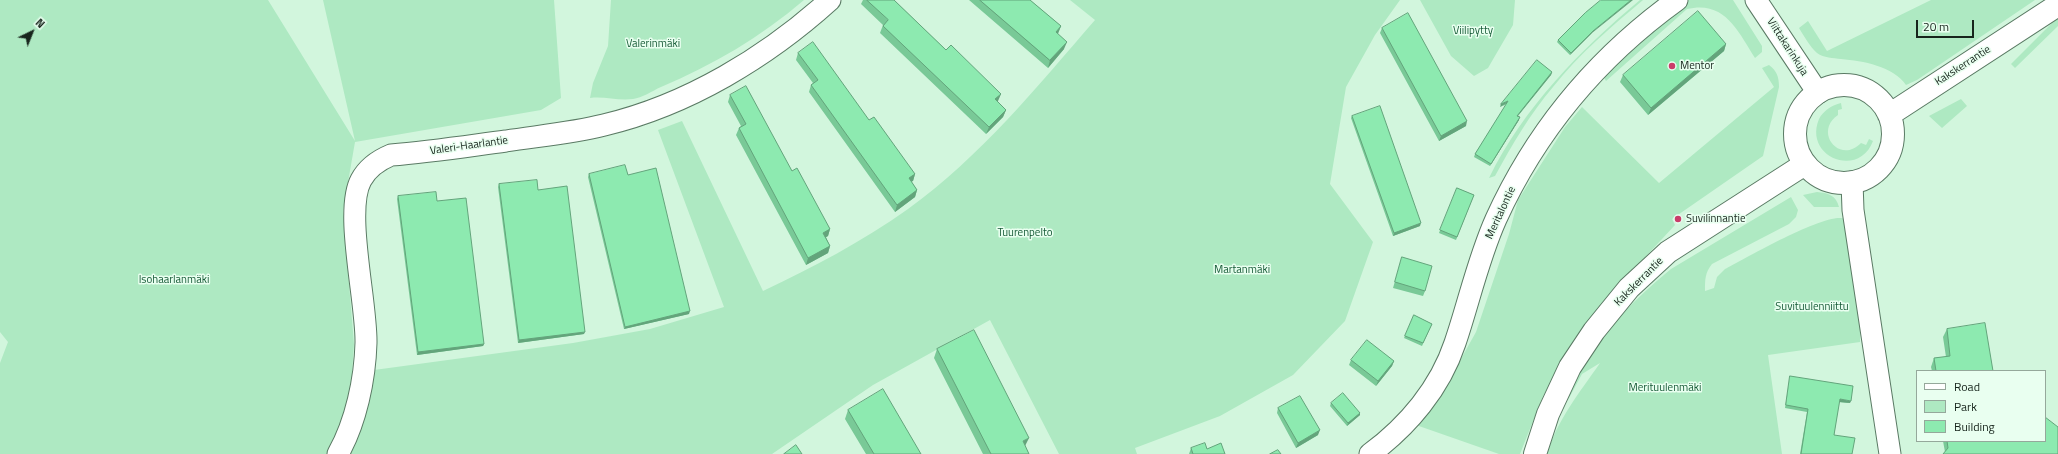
<!DOCTYPE html>
<meta charset="utf-8">
<style>
body{margin:0}
#map{position:relative;width:2058px;height:454px;overflow:hidden;background:#d2f6dd;font-family:"Titillium Web",sans-serif}
canvas{display:block}
.legend{position:absolute;left:1916px;top:370px;width:130px;height:72px;box-sizing:border-box;background:#e9fff0;border:1px solid #95a89b;margin:0;padding:5px 7px;list-style:none;font-size:12px;color:#17251c}
.legend li{display:flex;align-items:center;gap:8px;height:20px}
.legend b{width:20px;border:1px solid #95a89b}
.north{position:absolute;left:12px;top:12px;width:40px;height:40px;-webkit-text-stroke:3px #e9fff0;paint-order:stroke;rotate:43deg;font-size:11px;font-weight:700;line-height:16px;text-align:center;color:#17251c}
.north::after{content:'';display:block;margin:auto;width:14px;height:18px;background:#17251c;clip-path:polygon(50% 0,100% 100%,50% 72%,0 100%)}
.scale{position:absolute;left:1916px;top:20px;width:58px;height:18px;box-sizing:border-box;border:2px solid #17251c;border-top:0;padding-left:5px;font-size:12px;line-height:14px;white-space:nowrap;color:#17251c;-webkit-text-stroke:3px #e9fff0;paint-order:stroke}
</style>
<div id="map">
<canvas width="2058" height="454"></canvas>
<ul class="legend">
<li><b style="height:5px;background:#fff"></b>Road</li>
<li><b style="height:11px;background:#aee9c2"></b>Park</li>
<li><b style="height:11px;background:#8deab0"></b>Building</li>
</ul>
<div class="north">N</div>
<div class="scale">20 m</div>
</div>
<script>
const ctx = document.querySelector('canvas').getContext('2d');
ctx.lineJoin = 'round';
function paint(path, color) {
  ctx.fillStyle = color;
  ctx.fill(path, 'evenodd');
}
function stroke(path, color, width, dash) {
  ctx.strokeStyle = color;
  ctx.lineWidth = width;
  ctx.lineCap = dash ? 'butt' : 'round';
  ctx.setLineDash(dash || []);
  ctx.stroke(path);
}
function label(font, color, halo, rows, align = 'center') {
  ctx.font = font + ' "Titillium Web",sans-serif';
  ctx.lineWidth = 3;
  ctx.setLineDash([]);
  ctx.textBaseline = 'middle';
  ctx.strokeStyle = halo;
  ctx.fillStyle = color;
  for (const [text, x, y, turn = 0] of rows) {
    ctx.save();
    ctx.translate(x, y);
    ctx.rotate((+turn || 0) * Math.PI / 180);
    ctx.textAlign = isNaN(turn) ? turn : align;
    if (halo) ctx.strokeText(text, 0, 0);
    ctx.fillText(text, 0, 0);
    ctx.restore();
  }
}
paint(new Path2D(`
 M0 0H268L355 141 323 0H554L561 98 541 110 355 142 343 211 354 344 352 373 573 343 650 329 724 307 658 130 682 121 763 291C813 267 862 242 908 209 980 157 1037 87 1095 20L1070 0H1400L1375 35 1346 87 1330 184 1373 242 1345 321 1293 375 1220 416 1135 448 1137 454H1059L990 320 873 385 772 454H0V363L8 342 0 332Z
 M611 0H804C761 37 713 65 661 87 652 91 642 98 633 99 618 101 604 96 590 98L593 83 608 46Z
 M1420 0H1515L1513 25 1488 68 1474 76 1451 56Z
 M1640 0H1643C1611 27 1579 54 1553 87 1530 114 1512 145 1495 176L1489 178C1524 107 1580 50 1640 0Z
 M1689 0H1733L1762 46V52L1755 58C1738 31 1725 0 1687 9L1606 81 1603 76 1629 51Z
 M1931 0H2035L1917 80 1906 85C1893 66 1863 61 1841 59 1833 58 1824 58 1817 53 1810 47 1804 36 1799 28L1808 21 1827 51Z
 M2058 17V26L2015 68 2011 64Z
 M1769 65C1777 71 1779 77 1779 87L1763 156 1672 219 1675 225 1623 281 1573 344 1543 396 1520 454H1499L1416 425 1438 400 1476 332 1509 234 1518 200 1565 127 1582 107 1659 183 1774 87 1762 68Z
 M1961 99 1967 106 1942 128 1929 116Z
 M1841 103 1842 109 1838 110V115C1813 132 1840 165 1861 143L1866 145 1869 139 1873 141C1859 179 1803 157 1819 119 1823 111 1832 105 1841 103Z
 M1817 192C1828 193 1836 195 1839 207H1814L1803 195Z
 M1791 197 1798 210 1796 217 1789 224 1712 264C1705 273 1705 279 1705 291L1714 288 1717 277 1725 269C1744 259 1829 210 1845 219L1860 326V342L1768 355 1782 454H1547C1557 420 1580 392 1600 363L1582 374 1568 400C1581 350 1632 301 1671 269Z`), '#aee9c2');
const street = new Path2D(`
 M1756 0 1818 93
 M1852 182 1853 210 1890 454
 M338 454C356 422 365 379 366 343 367 303 344 211 361 180 368 167 379 160 391 155 430 152 468 146 506 141 538 136 572 133 604 125 688 105 767 57 830 0
 M1370 454C1408 426 1440 388 1455 343 1469 302 1478 259 1496 219 1536 131 1598 57 1677 0`);
const secondary = new Path2D(`
 M1795 134a49 49 0 1 1 98 0a49 49 0 1 1-98 0Z
 M1889 115 2058 5
 M1535 454 1548 414 1570 367 1594 331 1629 288 1668 252 1805 164`);
stroke(street, '#5a7a64', 23);
stroke(secondary, '#5a7a64', 24);
stroke(street, '#fff', 21);
stroke(secondary, '#fff', 22);
paint(new Path2D(`
 M863 0H894L946 50 1001 94 997 101 1006 110 1003 117 986 134 880 33 883 25 861 4Z
 M969 0H1030L1061 26 1058 34 1064 49 1048 68Z
 M1382 28 1466 126 1439 141 1380 33Z
 M1592 33 1570 55 1557 42 1558 40Z
 M1726 44 1724 51 1648 115 1620 82 1623 75Z
 M798 53 869 120 915 174 913 181H911L917 190 915 197 895 212 809 92 811 85 813 83 796 60Z
 M1552 72 1551 75 1518 116 1519 120 1490 166 1474 157 1475 154 1507 104 1500 107Z
 M730 95 792 171 830 229 828 236 826 237 830 246 828 253 806 265 736 135 739 128 741 126 728 102Z
 M1352 116 1420 226 1393 236 1351 118Z
 M589 174 628 175 689 314 624 329 588 177Z
 M499 184 538 190 584 334 518 343 498 187Z
 M1457 188 1474 195 1456 240 1439 233Z
 M398 196 484 344 483 346 417 355 397 199Z
 M1402 257 1425 291 1423 296 1393 288Z
 M1414 315 1432 324 1422 346 1404 338Z
 M1947 329 1993 371H1932L1931 367 1934 358 1946 357 1943 337Z
 M937 349 1025 446 1029 454H983L934 358Z
 M1351 360 1394 361 1392 366 1376 386 1349 365Z
 M1790 376 1850 403 1839 402 1834 435 1852 454H1800L1807 412 1785 408Z
 M1331 403 1360 415 1347 426 1330 406Z
 M1278 408 1318 435 1296 448 1277 413Z
 M848 410 921 454H866L845 419Z
 M1943 441H2045L1945 452Z
 M1191 448 1207 449 1225 454H1189Z`), '#79c997');
paint(new Path2D(`
 M1631 0H1633L1592 33 1570 55 1571 53 1593 31Z
 M1061 26 1058 33 1053 39 1056 32Z
 M1067 42 1064 49 1048 68 1050 60Z
 M1726 44 1724 51 1648 115 1651 108Z
 M1552 72 1551 75 1516 118 1517 116Z
 M1001 94 998 101 993 106 995 99Z
 M1508 101 1507 103 1500 107 1501 104Z
 M1006 110 1003 117 986 134 989 127Z
 M1520 117 1519 120 1490 166 1491 164Z
 M1467 121 1466 126 1439 141 1441 136Z
 M915 174 913 181 906 185 909 178Z
 M917 190 915 197 895 212 897 205Z
 M1421 223 1420 226 1393 236 1394 233Z
 M830 229 828 236 821 240 823 233Z
 M830 246 828 253 806 265 808 258Z
 M690 311 689 314 624 329 625 327Z
 M585 332 584 334 518 343 519 340Z
 M484 344 483 346 417 355 418 352Z
 M1394 361 1392 366 1376 386 1378 381Z
 M1840 399 1851 401 1850 403 1839 402Z
 M1360 413V415L1347 426 1348 423Z
 M1320 430 1318 435 1296 448 1298 443Z
 M1029 438 1025 446 1023 441Z`), '#63a47b');
const building = new Path2D(`
 M867 0H894L946 50 951 45 1001 94 995 99 1006 110 989 127 883 26 888 20Z
 M980 0H1030L1061 26 1056 32 1067 42 1050 60Z
 M1601 0H1631L1593 31 1571 53 1558 40 1585 13Z
 M1698 11 1726 44 1651 108 1623 75Z
 M1408 13 1467 121 1441 136 1382 28Z
 M813 42 869 120 874 117 915 174 909 178 917 190 897 205 811 85 818 80 798 53Z
 M1537 60 1552 72 1517 116 1520 117 1491 164 1475 154 1508 101 1501 104Z
 M746 86 792 171 797 168 830 229 823 233 830 246 808 258 739 128 746 124 730 95Z
 M1380 106 1421 223 1394 233 1352 116Z
 M625 165 628 175 656 168 690 311 625 327 589 174Z
 M537 180 538 190 567 186 585 332 519 340 499 184Z
 M1457 188 1474 195 1457 237 1440 230Z
 M436 192 437 201 466 198 484 344 418 352 398 196Z
 M1402 257 1432 266 1425 291 1395 282Z
 M1414 315 1432 324 1423 343 1405 336Z
 M1985 323 1993 371H1936L1934 358 1950 356 1947 329Z
 M974 330 1029 438 1023 441 1029 454H991L937 349Z
 M1367 340 1394 361 1378 381 1351 360Z
 M1790 376 1853 386 1851 401 1840 399 1834 435 1855 438 1852 454H1801L1808 409 1786 405Z
 M883 389 921 454H874L848 410Z
 M1343 393 1360 413 1348 423 1331 403Z
 M1300 396 1320 430 1298 443 1278 408Z
 M2045 417 2058 427V454H1943L1948 448 1947 441H2045Z
 M1205 443 1207 449 1221 443 1225 454H1193L1191 448Z
 M796 445 802 454H784Z
 M1278 450 1281 454H1270Z`);
paint(building, '#8deab0');
stroke(building, '#63a47b', 1);
for (const [x, y, r, color] of [
 [1672,66,4,"#ca3d6a"],
 [1678,219,4,"#ca3d6a"]
]) {
  const dot = new Path2D();
  dot.arc(x, y, r, 0, 2 * Math.PI);
  ctx.fillStyle = color;
  ctx.fill(dot);
  stroke(dot, '#e9fff0', 1.5);
}
label('11px', '#165a36', '#e9fff0', [
 ["Viilipytty",1473,31],
 ["Valerinmäki",653,44],
 ["Tuurenpelto",1025,233],
 ["Martanmäki",1242,270],
 ["Isohaarlanmäki",174,280],
 ["Suvituulenniittu",1812,307],
 ["Merituulenmäki",1665,388]
]);
label('11px', '#17251c', '#e9fff0', [
 ["Viittakarinkuja",1787,47,57],
 ["Kakskerrantie",1963,66,-33],
 ["Valeri-Haarlantie",469,146,-8],
 ["Meritalontie",1501,213,-65],
 ["Kakskerrantie",1639,282,-45]
]);
label('11px', '#17251c', '#e9fff0', [
 ["Mentor",1680,66],
 ["Suvilinnantie",1686,219]
], 'left');
</script>
